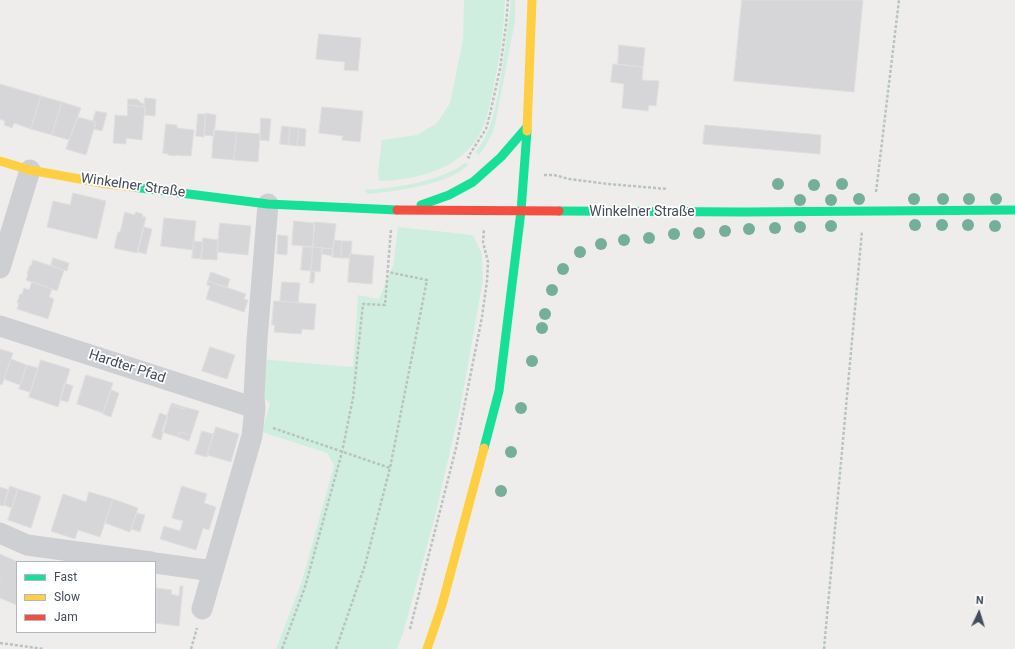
<!DOCTYPE html>
<meta charset="utf-8">
<style>
body{margin:0}
#map{position:relative;width:1015px;height:649px;overflow:hidden;background:#eeedec;font-family:Roboto,sans-serif}
canvas{display:block}
.legend{position:absolute;left:16px;top:561px;width:140px;height:72px;box-sizing:border-box;background:#fff;border:1px solid #b4b7bd;margin:0;padding:5px 7px;list-style:none;font-size:12px;color:#444b59}
.legend li{display:flex;align-items:center;gap:8px;height:20px}
.legend b{width:20px;border:1px solid #b4b7bd}
.north{position:absolute;left:959px;top:593px;width:40px;height:40px;-webkit-text-stroke:3px #fff;paint-order:stroke;rotate:4deg;font-size:11px;font-weight:700;line-height:16px;text-align:center;color:#444b59}
.north::after{content:'';display:block;margin:auto;width:14px;height:18px;background:#444b59;clip-path:polygon(50% 0,100% 100%,50% 72%,0 100%)}
</style>
<div id="map">
<canvas width="1015" height="649"></canvas>
<ul class="legend">
<li><b style="height:5px;background:#16e098"></b>Fast</li>
<li><b style="height:5px;background:#ffcf43"></b>Slow</li>
<li><b style="height:5px;background:#f24e42"></b>Jam</li>
</ul>
<div class="north">N</div>
</div>
<script>
const ctx = document.querySelector('canvas').getContext('2d');
ctx.lineJoin = 'round';
function paint(path, color) {
  ctx.fillStyle = color;
  ctx.fill(path, 'evenodd');
}
function stroke(path, color, width, dash) {
  ctx.strokeStyle = color;
  ctx.lineWidth = width;
  ctx.lineCap = dash ? 'butt' : 'round';
  ctx.setLineDash(dash || []);
  ctx.stroke(path);
}
function label(font, color, halo, rows, align = 'center') {
  ctx.font = font + ' Roboto,sans-serif';
  ctx.lineWidth = 3.5;
  ctx.setLineDash([]);
  ctx.textBaseline = 'middle';
  ctx.strokeStyle = halo;
  ctx.fillStyle = color;
  for (const [text, x, y, turn = 0] of rows) {
    ctx.save();
    ctx.translate(x, y);
    ctx.rotate((+turn || 0) * Math.PI / 180);
    ctx.textAlign = isNaN(turn) ? turn : align;
    if (halo) ctx.strokeText(text, 0, 0);
    ctx.fillText(text, 0, 0);
    ctx.restore();
  }
}
paint(new Path2D(`
 M464 0H505C504 29 500 57 494 85 491 100 488 117 481 132 462 169 417 180 379 181L378 172 382 140 417 135 437 123 450 103 463 40Z
 M511 0H515V21L497 115 493 132 484 148 479 155 475 152C478 148 482 144 484 139 491 127 494 112 497 98 503 66 507 33 511 0Z
 M465 163 469 164C450 185 396 191 368 194L364 190C392 188 424 184 449 172 455 170 460 166 465 163Z
 M398 227 473 235 482 254 483 280 461 404 434 521 403 633 397 649H276L302 581 334 465 327 453 262 432 270 403 261 396 260 359 353 367 358 295 379 299 393 266Z`), '#d0eee0');
const building = new Path2D(`
 M742 0H863L854 92 734 81Z
 M319 34 361 38 358 71 344 70 345 62 316 59Z
 M619 45 645 48 643 67 618 64Z
 M613 64 643 67 642 80 659 81 656 106 649 105 648 111 622 108 624 84 611 82Z
 M0 84 41 96 31 129 14 123 12 128 4 125 5 121 0 119Z
 M41 96 62 102 52 135 31 129Z
 M145 98 156 99 155 116 145 115V107H144Z
 M128 99H137L141 103 144 104V107L128 105Z
 M62 102 81 108 69 140 52 135Z
 M128 105 145 107 142 140 126 138V144L113 143 115 115 127 116Z
 M322 107 363 111 360 142 342 140 343 136 319 133Z
 M96 111 107 113 102 131 94 129 96 122 93 121Z
 M206 113 216 115 214 136 204 135Z
 M198 114H206L204 137 196 136Z
 M78 117 96 122 86 155 66 149Z
 M261 118 271 119 269 141 260 140Z
 M166 124 177 125V128L194 130 191 156 175 155V156L168 155V154L163 153Z
 M705 125 821 135 820 154 703 144Z
 M282 126 290 127 289 145 280 144Z
 M290 127 299 128 297 146 289 145Z
 M299 128 306 129 305 146H297Z
 M214 130 237 132 234 160 212 158Z
 M237 132 260 134 258 162 234 160Z
 M73 193 106 201 97 239 47 227 53 201 70 205Z
 M125 212 134 215 136 212 142 214 143 217H146L137 253 114 248 118 232H120Z
 M164 218 196 221 193 250 161 246Z
 M294 221 314 223 313 247 292 245Z
 M315 222 336 224 333 249 313 247Z
 M220 223 251 226 248 255 217 252Z
 M144 227 152 229 146 254 138 252Z
 M278 235 288 236 287 255 277 254Z
 M203 238 218 240 217 260 201 259Z
 M334 240 342 241 341 258 332 257Z
 M194 241 203 242 201 259 192 258Z
 M342 241H352L351 254H350L349 258H341Z
 M303 247H313L311 271 301 270Z
 M313 247 322 248 320 272 311 271Z
 M322 248 333 249V256L322 254Z
 M350 254 374 256 372 284 348 282Z
 M53 258 69 263 67 271 51 266Z
 M33 260 64 270 57 291 26 280 28 275 27 274 30 265 31 266Z
 M311 271 315 272 314 283H310Z
 M211 272 230 279 227 288 208 281Z
 M208 281 246 294 244 299 248 300 244 312 206 299 210 286 207 285Z
 M32 282 52 289 49 297 54 299 48 319 17 309 19 303H17L20 294H22L24 288 29 290Z
 M282 282 300 283 298 303 280 301Z
 M274 301 316 304 314 330 302 329 301 334 274 332 275 325H272Z
 M210 347 235 355 227 379 202 371Z
 M0 349 13 353 2 385 0 384Z
 M11 359 27 365 20 385 4 379Z
 M41 360 70 369 58 407 29 397Z
 M27 365 38 368 30 392 19 389Z
 M86 375 113 383 103 413 77 404Z
 M65 383 73 386 68 402 60 400Z
 M111 390 119 393 111 417 103 414Z
 M172 403 184 407V409L171 405Z
 M171 405 184 409V407L199 411 191 435 180 432 178 437 162 432Z
 M160 413 168 416 161 440 152 437Z
 M216 427 239 434 231 462 207 455Z
 M202 431 213 434 207 457 195 454Z
 M180 432 191 435 189 441 178 437Z
 M10 486 18 489 12 508 4 505Z
 M182 486 207 494 204 503 216 507 209 530 203 528 196 550 160 539 164 526 180 531 183 521 172 518Z
 M0 487 9 490 4 506 0 505Z
 M18 489 41 496 31 528 8 520Z
 M89 492 113 499 100 537 78 530 75 539 51 531 63 494 86 502Z
 M113 499 138 508 130 532 105 523Z
 M137 513 145 515 140 532 131 529Z
 M0 554 18 562H17V605L0 598Z
 M155 583H156V588L172 590 171 594 179 596 180 586H183L179 626 155 623Z`);
paint(building, '#d6d6d8');
stroke(building, '#dfdedf', 1);
stroke(new Path2D(`
 M470 158 468 157 486 129 490 114 500 69 506 25 508 0
 M544 175H554L569 179 608 184 668 189
 M876 192 899 0
 M273 428 390 468
 M410 629 456 448 482 317 487 281 488 262 483 242 484 229
 M0 643 44 649
 M191 649 197 628
 M282 649 305 587 342 452 353 398 363 304 385 305 391 229
 M336 649 365 565 390 468 427 280 388 272
 M824 649 862 231`), '#b8c3c2', 2.5, [3, 2]);
stroke(new Path2D(`
 M0 268 30 170
 M0 326 255 408
 M0 533 27 545 151 562
 M155 563 213 571
 M202 609 213 571 252 436 255 408 254 396 257 340 268 204`), '#cdcfd2', 21);
stroke(new Path2D(`
 M133 187 268 204 397 210
 M421 205 449 195 473 182 501 157 527 127
 M559 211 745 212 1015 210
 M484 448 499 391 521 211 527 131`), '#16e098', 9);
stroke(new Path2D(`
 M527 131 532 0
 M0 161 30 170 107 184 133 187
 M427 649 442 605 484 448`), '#ffcf43', 9);
stroke(new Path2D(`
 M397 210 559 211`), '#f24e42', 9);
ctx.fillStyle = '#76ae9c';
for (const [x, y] of [
 [778,184],
 [842,184],
 [814,185],
 [859,199],
 [914,199],
 [943,199],
 [969,199],
 [996,199],
 [800,200],
 [831,200],
 [915,225],
 [942,225],
 [968,225],
 [831,226],
 [995,226],
 [800,227],
 [775,228],
 [749,229],
 [725,231],
 [699,233],
 [674,234],
 [649,238],
 [624,240],
 [601,244],
 [580,252],
 [563,269],
 [552,290],
 [545,314],
 [542,328],
 [532,361],
 [521,408],
 [511,452],
 [501,491]
]) {
  ctx.beginPath();
  ctx.arc(x, y, 6, 0, 2 * Math.PI);
  ctx.fill();
}
label('14px', '#444b59', '#fff', [
 ["Winkelner Straße",133,186,8],
 ["Winkelner Straße",642,212],
 ["Hardter Pfad",127,367,18]
]);
</script>
